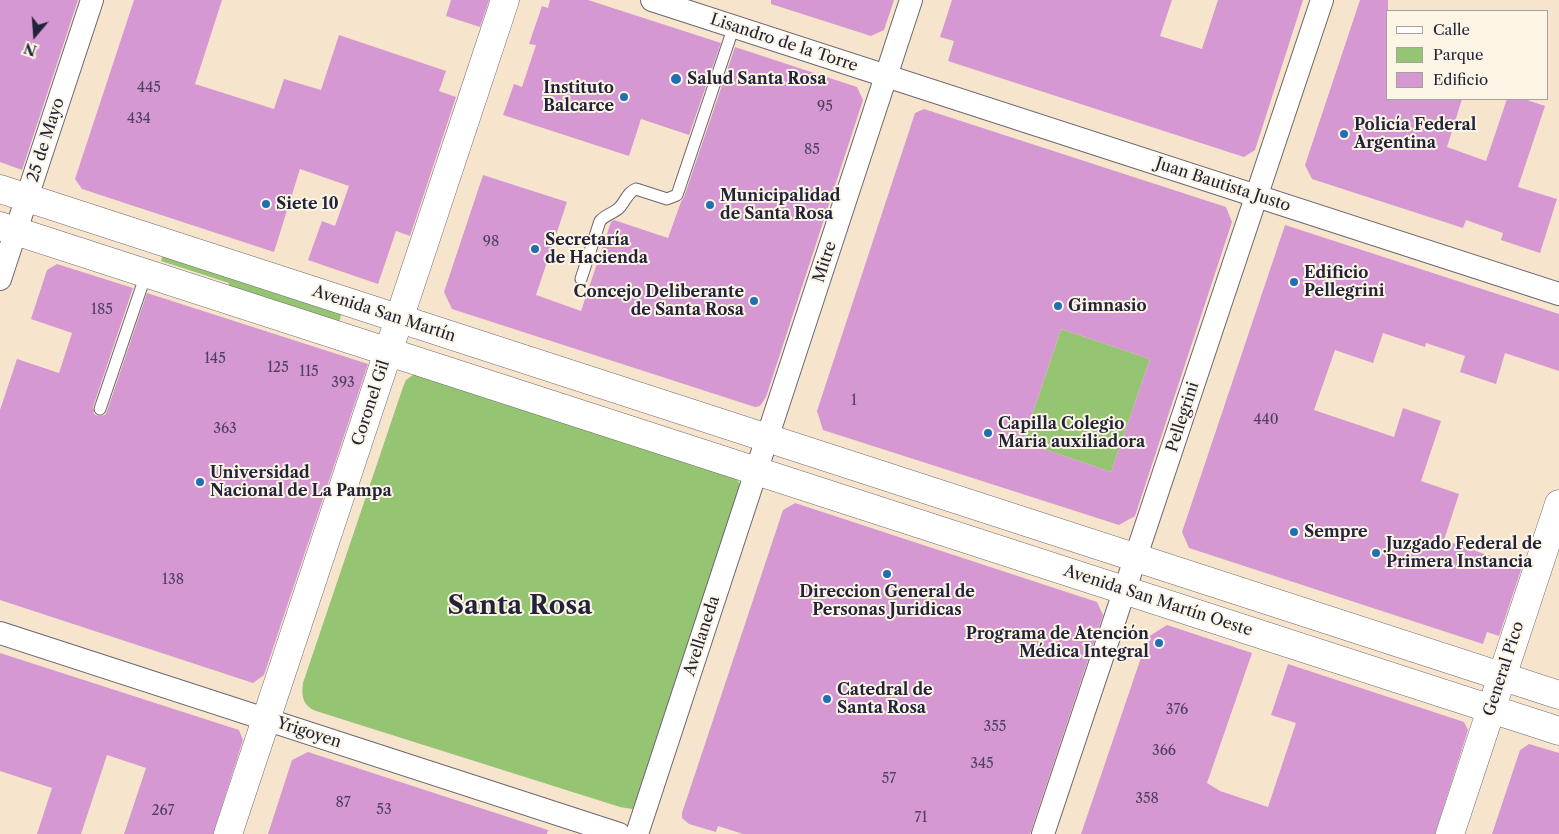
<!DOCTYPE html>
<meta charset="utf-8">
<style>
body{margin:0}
#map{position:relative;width:1559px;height:834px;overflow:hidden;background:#f6e5cc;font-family:"Libre Caslon Text",serif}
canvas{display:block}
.legend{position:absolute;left:1386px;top:10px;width:162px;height:90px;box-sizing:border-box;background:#fcf5e5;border:1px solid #a5a1a1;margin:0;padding:6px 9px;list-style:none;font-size:15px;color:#22223b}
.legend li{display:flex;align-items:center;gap:10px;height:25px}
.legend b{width:25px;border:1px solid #a5a1a1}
.north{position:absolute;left:10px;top:10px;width:50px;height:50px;-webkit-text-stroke:4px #fcf5e5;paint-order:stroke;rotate:198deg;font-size:14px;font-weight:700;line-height:20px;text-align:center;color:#22223b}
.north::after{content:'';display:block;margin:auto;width:18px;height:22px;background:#22223b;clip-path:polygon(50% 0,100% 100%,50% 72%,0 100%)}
</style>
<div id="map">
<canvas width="1559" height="834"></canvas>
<ul class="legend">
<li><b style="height:6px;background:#fff"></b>Calle</li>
<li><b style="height:14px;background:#95c473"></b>Parque</li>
<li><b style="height:14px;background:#d598d2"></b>Edificio</li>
</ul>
<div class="north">N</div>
</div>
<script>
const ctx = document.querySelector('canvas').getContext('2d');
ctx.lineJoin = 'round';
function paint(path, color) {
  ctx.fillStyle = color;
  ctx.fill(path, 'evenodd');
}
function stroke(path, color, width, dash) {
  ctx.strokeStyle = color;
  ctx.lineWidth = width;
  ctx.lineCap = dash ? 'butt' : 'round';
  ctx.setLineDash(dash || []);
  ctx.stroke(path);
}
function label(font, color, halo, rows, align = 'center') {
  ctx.font = font + ' "Libre Caslon Text",serif';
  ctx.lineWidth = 4;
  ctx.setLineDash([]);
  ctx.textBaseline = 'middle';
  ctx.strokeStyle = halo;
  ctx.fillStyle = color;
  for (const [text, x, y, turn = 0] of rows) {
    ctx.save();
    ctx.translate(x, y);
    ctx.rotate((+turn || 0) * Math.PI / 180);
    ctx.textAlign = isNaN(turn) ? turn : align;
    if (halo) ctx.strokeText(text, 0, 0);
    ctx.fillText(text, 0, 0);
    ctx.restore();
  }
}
paint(new Path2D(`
 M163 254 342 312 338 326 227 290 229 283 161 261Z
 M1061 329 1150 359 1111 472 1023 442Z
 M413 375H421L734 475 742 487 637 806 632 809 620 807 316 711C303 706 301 696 303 683L403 387 406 380Z`), '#95c473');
paint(new Path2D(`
 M0 0H78L22 170 0 162Z
 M134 0H222L195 84 274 109 284 79 321 90 339 35 446 71 439 91 456 97 410 236 396 231 378 284 308 260 322 221 335 226 349 186 300 169 274 252 82 189 75 179Z
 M451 0H489L480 27 446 16Z
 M550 0H588L721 43 689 135 641 119 629 156 503 115 514 84 522 87 536 45 529 44 542 6 548 8Z
 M771 0H894L884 30 871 36 771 4Z
 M952 0H1172L1160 36 1202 49 1218 0H1303L1255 150 1244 157 948 61 954 41 940 37Z
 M1360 0H1388V99H1462L1447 147 1486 161 1507 99H1524L1545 106 1518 187 1557 199 1540 253 1501 240 1503 233 1466 220 1463 228 1312 179 1305 165Z
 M735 47 857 87 863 100 766 397 760 406 755 407 452 309 444 292 483 175 567 202 536 295 581 311 611 222 614 220 668 238 681 202 684 197Z
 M924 109 1226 207 1232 222 1135 516 1119 525 823 430 817 411 915 113ZM1061 329 1150 359 1111 472 1023 442Z
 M1285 225 1559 314V371L1505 353 1496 384 1460 372 1465 356 1426 343 1425 347 1383 333 1373 363 1335 350 1314 410 1394 437 1403 408 1441 421 1421 481 1459 494 1444 540 1522 567 1499 636 1487 632 1483 644 1189 548 1182 532Z
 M57 264 133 288 93 407 94 414 98 416 105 415 107 411 147 293 368 364 264 675 253 683 0 600V410L17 359 59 373 72 333 31 319 47 270Z
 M795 503 1097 602 1103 615 1030 834H743L718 826 716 832 689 824 682 818V813L783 510Z
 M1167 625 1252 653 1207 783 1220 791 1268 807 1296 723 1271 715 1288 664 1464 722 1468 730 1435 834H1081L1148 637Z
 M0 653 239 730 243 740 213 834H124L146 768 107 755 81 834H37L52 788 0 771Z
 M1529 744 1559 753V834H1492L1520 750Z
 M308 752 548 830 547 834H268L292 760Z`), '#d598d2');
const lane = new Path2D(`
 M581 279 600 221C606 214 615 213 620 207 626 200 628 192 636 189L667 199 677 195 734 26
 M100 409 146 274`);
const street = new Path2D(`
 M652 0 1559 294
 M0 279 92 0
 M0 633 619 834
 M637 834 911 0
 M1043 834 1322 0`);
const secondary = new Path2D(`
 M0 189 1559 695
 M0 226 1559 731
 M228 834 505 0
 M1450 834 1559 504`);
stroke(lane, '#6c666e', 13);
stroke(street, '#6c666e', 24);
stroke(secondary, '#6c666e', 29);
stroke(lane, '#fff', 11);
stroke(street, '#fff', 22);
stroke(secondary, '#fff', 28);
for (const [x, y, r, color] of [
 [676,79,6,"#1f6fb2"],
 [624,97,5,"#1f6fb2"],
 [1344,134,5,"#1f6fb2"],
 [266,204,5,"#1f6fb2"],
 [710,205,5,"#1f6fb2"],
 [535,249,5,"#1f6fb2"],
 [1294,282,5,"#1f6fb2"],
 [754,301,5,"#1f6fb2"],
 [1058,306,5,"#1f6fb2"],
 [988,433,5,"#1f6fb2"],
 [200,482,5,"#1f6fb2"],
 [1294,532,5,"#1f6fb2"],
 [1376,553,5,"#1f6fb2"],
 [887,574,5,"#1f6fb2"],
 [1159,643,5,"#1f6fb2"],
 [827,699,5,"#1f6fb2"]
]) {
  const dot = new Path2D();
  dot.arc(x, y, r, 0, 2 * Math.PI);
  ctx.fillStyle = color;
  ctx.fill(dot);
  stroke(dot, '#fcf5e5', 2);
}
label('14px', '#4f4061', null, [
 ["445",149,88],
 ["95",825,107],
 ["434",139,119],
 ["85",812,150],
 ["98",491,242],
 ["185",102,310],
 ["145",215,359],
 ["125",278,368],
 ["115",309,372],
 ["393",343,383],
 ["1",854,401],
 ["440",1266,420],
 ["363",225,429],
 ["138",173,580],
 ["376",1177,710],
 ["355",995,727],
 ["366",1164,751],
 ["345",982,764],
 ["57",889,779],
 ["358",1147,799],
 ["87",343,803],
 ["53",384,810],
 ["267",163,811],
 ["71",921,818]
]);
label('16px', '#22223b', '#fcf5e5', [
 ["Lisandro de la Torre",784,43,18],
 ["25 de Mayo",46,140,-72],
 ["Juan Bautista Justo",1223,185,18],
 ["Mitre",825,262,-72],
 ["Avenida San Martín",384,314,18],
 ["Coronel Gil",371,403,-72],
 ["Pellegrini",1183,417,-72],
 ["Avenida San Martín Oeste",1158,601,18],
 ["Avellaneda",702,636,-72],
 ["General Pico",1504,669,-72],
 ["Yrigoyen",309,733,18]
]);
label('bold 16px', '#22223b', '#fcf5e5', [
 ["Salud Santa Rosa",687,79],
 ["Instituto",614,88,"right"],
 ["Balcarce",614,106,"right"],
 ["Policía Federal",1354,125],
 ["Argentina",1354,143],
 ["Municipalidad",720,196],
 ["de Santa Rosa",720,214],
 ["Siete 10",276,204],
 ["Secretaría",545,240],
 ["de Hacienda",545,258],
 ["Edificio",1304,273],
 ["Pellegrini",1304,291],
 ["Concejo Deliberante",744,292,"right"],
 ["de Santa Rosa",744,310,"right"],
 ["Gimnasio",1068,306],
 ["Capilla Colegio",998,424],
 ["Maria auxiliadora",998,442],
 ["Universidad",210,473],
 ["Nacional de La Pampa",210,491],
 ["Sempre",1304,532],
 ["Juzgado Federal de",1386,544],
 ["Primera Instancia",1386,562],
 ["Direccion General de",887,592,"center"],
 ["Personas Juridicas",887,610,"center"],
 ["Programa de Atención",1149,634,"right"],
 ["Médica Integral",1149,652,"right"],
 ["Catedral de",837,690],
 ["Santa Rosa",837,708]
], 'left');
label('bold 26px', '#22223b', '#fcf5e5', [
 ["Santa Rosa",520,606]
]);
</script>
